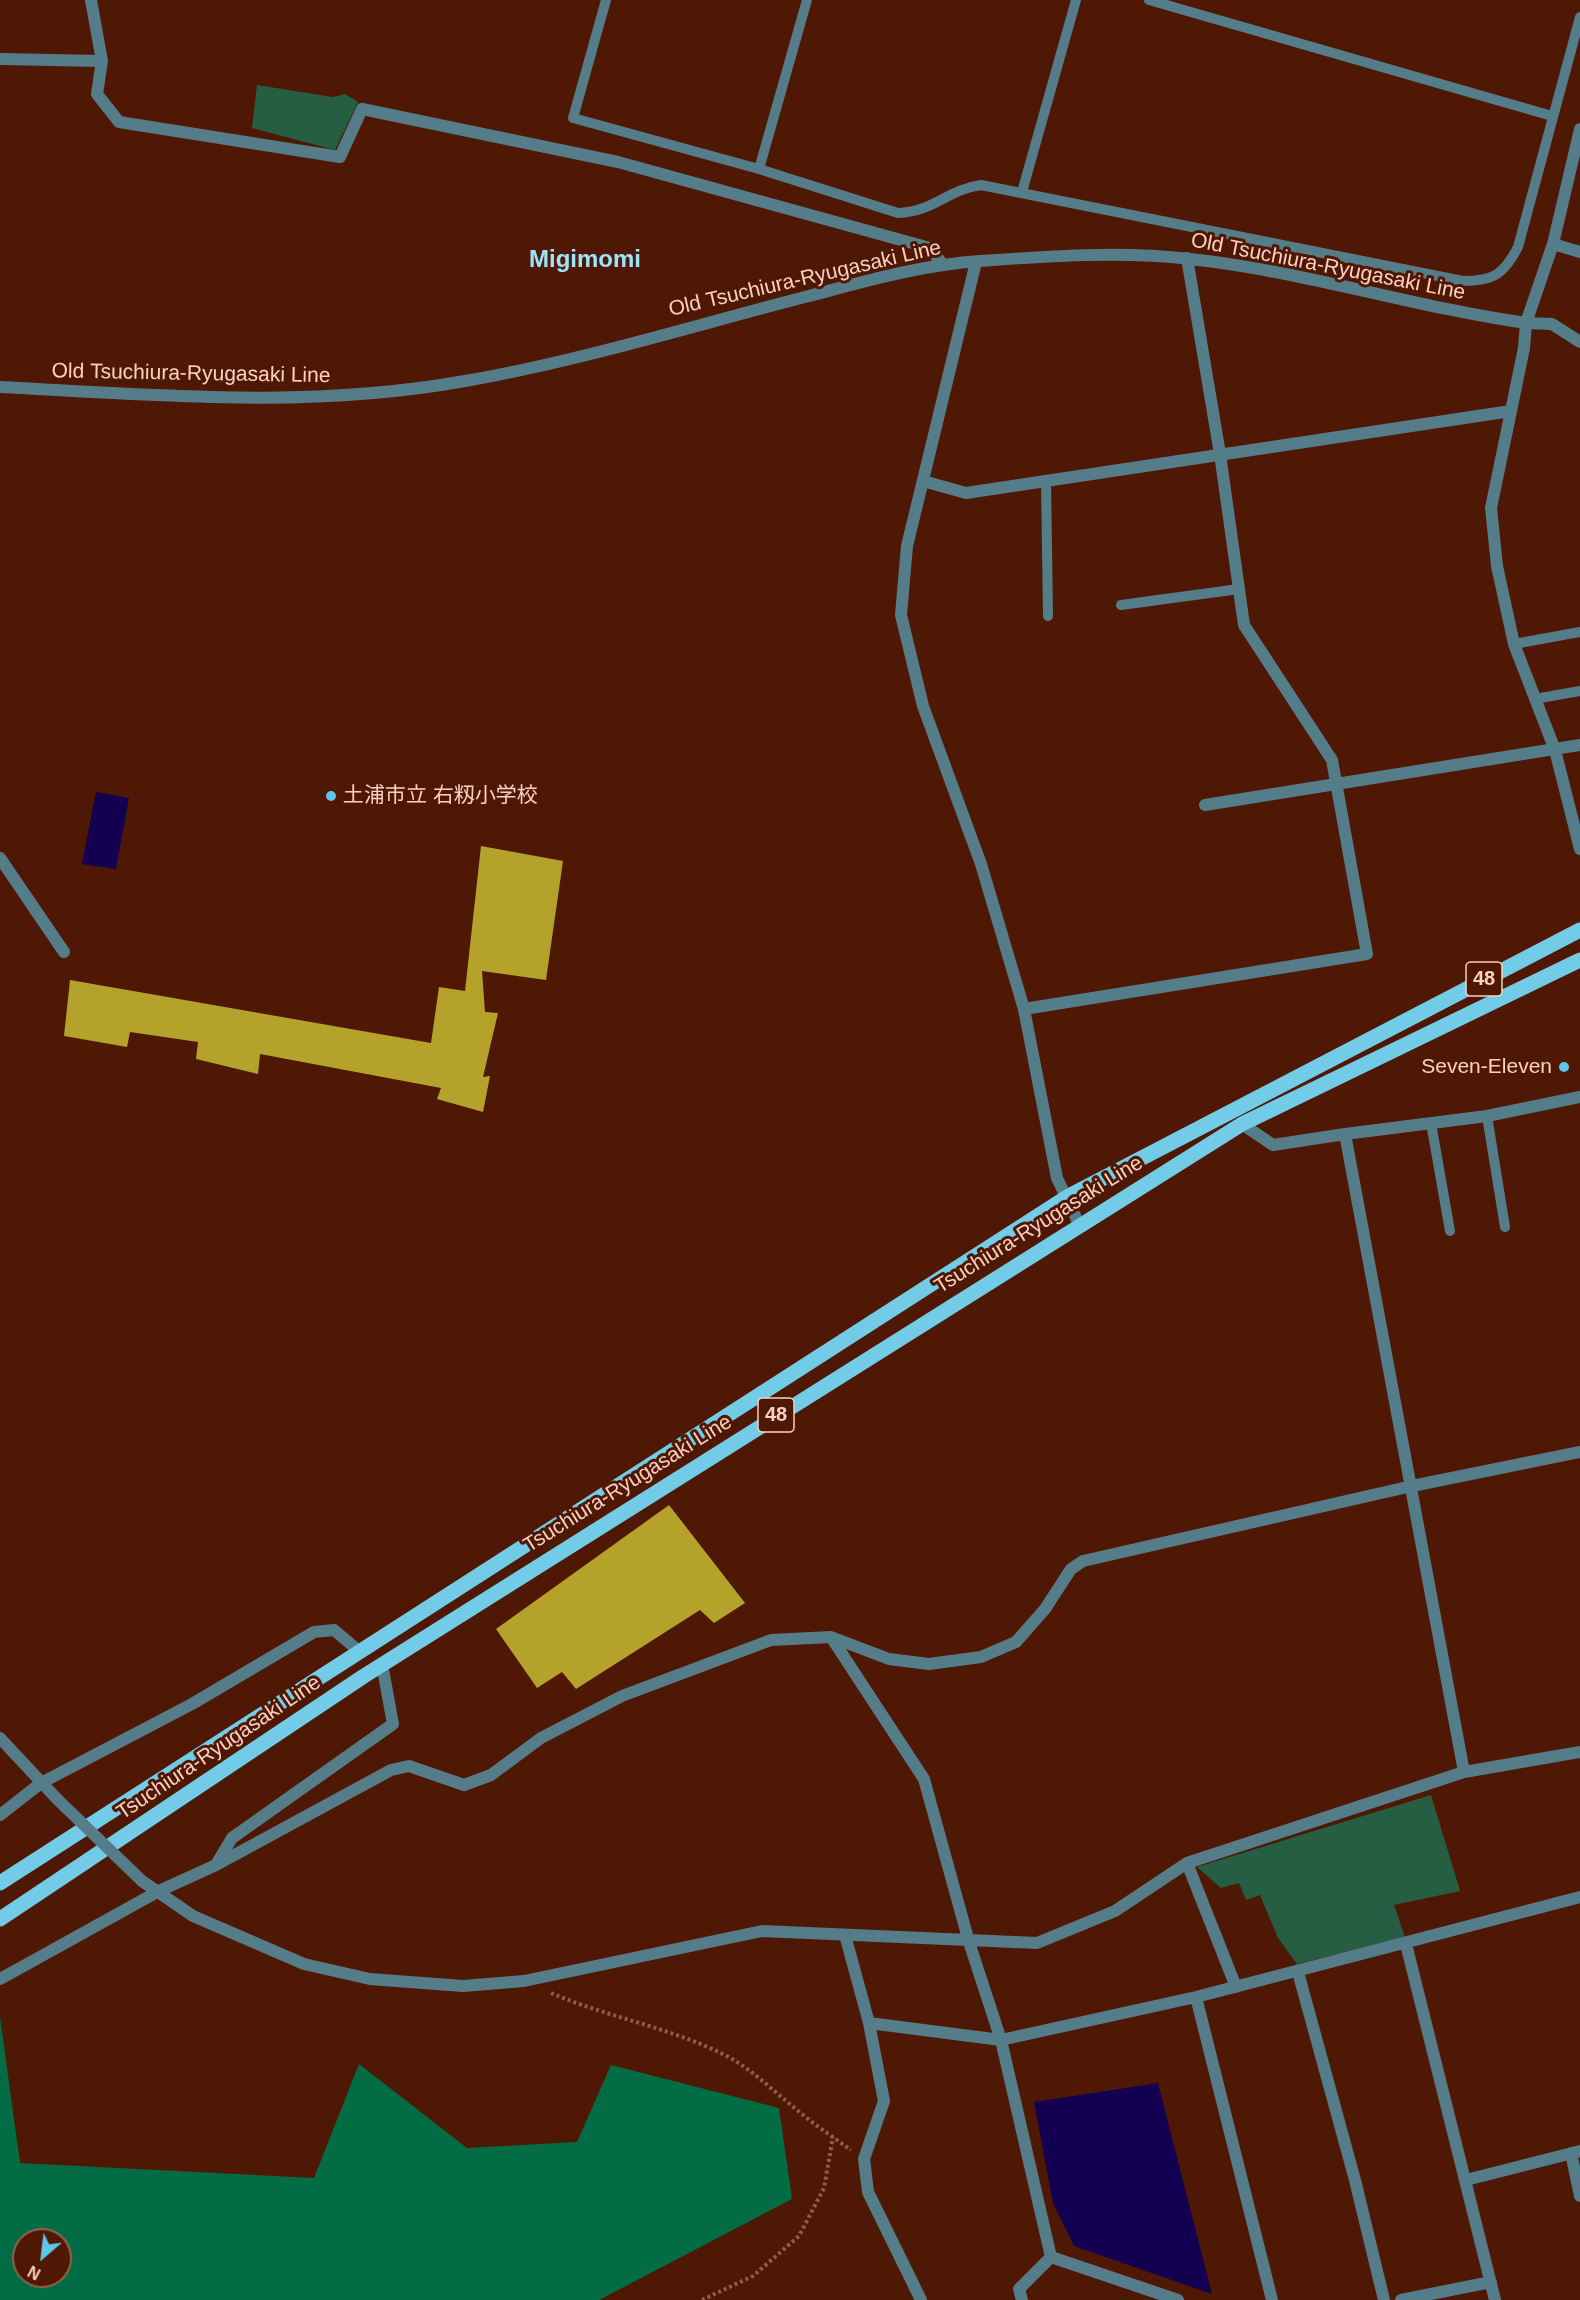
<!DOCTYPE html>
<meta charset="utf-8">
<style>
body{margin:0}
#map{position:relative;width:1580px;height:2300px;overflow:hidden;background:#4f1804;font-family:Arial,sans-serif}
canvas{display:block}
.north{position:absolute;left:12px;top:2228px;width:60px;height:60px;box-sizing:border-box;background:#4f1804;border:2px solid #94614f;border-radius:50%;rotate:208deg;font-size:16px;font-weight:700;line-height:24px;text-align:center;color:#fccfc0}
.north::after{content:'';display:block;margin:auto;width:21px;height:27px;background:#5bc8e7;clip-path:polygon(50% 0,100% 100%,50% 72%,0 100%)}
</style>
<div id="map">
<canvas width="1580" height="2300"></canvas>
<div class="north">N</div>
</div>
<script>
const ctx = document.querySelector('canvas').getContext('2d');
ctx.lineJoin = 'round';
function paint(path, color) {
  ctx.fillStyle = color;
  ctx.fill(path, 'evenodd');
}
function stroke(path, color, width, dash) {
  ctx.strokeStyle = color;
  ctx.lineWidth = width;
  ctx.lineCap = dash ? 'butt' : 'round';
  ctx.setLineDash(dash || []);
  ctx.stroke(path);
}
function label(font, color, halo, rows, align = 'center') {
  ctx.font = font + ' Arial,"Noto Sans JP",sans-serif';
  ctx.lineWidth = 6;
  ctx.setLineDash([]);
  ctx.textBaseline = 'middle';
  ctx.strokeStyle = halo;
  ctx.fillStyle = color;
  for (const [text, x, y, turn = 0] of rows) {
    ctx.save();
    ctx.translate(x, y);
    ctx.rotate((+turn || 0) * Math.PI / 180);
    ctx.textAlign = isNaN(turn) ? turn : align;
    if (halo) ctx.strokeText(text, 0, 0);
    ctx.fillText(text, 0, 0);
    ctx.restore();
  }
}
paint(new Path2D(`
 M257 85 333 97 345 94 358 102 335 150 252 128Z
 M1431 1795 1460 1891 1394 1905 1405 1937 1297 1964 1278 1938 1260 1895 1246 1900 1239 1883 1221 1888 1197 1867Z`), '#255e42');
paint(new Path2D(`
 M0 2017 20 2163 314 2178 359 2064 467 2148 577 2142 611 2065 779 2108 792 2199 599 2300H0ZM24 2240H60V2276H24Z`), '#026c44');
paint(new Path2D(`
 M96 792 129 798 116 869 82 864Z
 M1158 2083 1212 2294 1074 2246 1053 2203 1034 2102Z`), '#140051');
paint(new Path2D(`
 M481 846 563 861 546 980 482 971 485 1012 498 1013 483 1077 490 1076 483 1112 437 1099 441 1088 260 1054 258 1074 196 1059 198 1042 130 1032 127 1047 64 1036 70 980 431 1043 439 987 465 991Z
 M669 1505 745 1603 714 1623 700 1610 576 1689 562 1672 537 1688 496 1629Z`), '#b5a22b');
stroke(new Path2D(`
 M551 1993C607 2017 668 2027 723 2054 751 2068 772 2090 796 2109 813 2124 833 2137 851 2150
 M702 2300 753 2276 799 2236 824 2188 833 2137`), '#905d4b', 4, [3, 3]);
stroke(new Path2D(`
 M606 0 573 118 759 169 898 213C936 211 946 190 981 185L1463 281C1494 281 1504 274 1518 247L1580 17
 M1149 0 1552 116
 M759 169 807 0
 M1022 192 1076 0
 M1046 481 1048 616
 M1121 605 1239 589
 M1514 644 1580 632
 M1535 699 1580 691
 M1487 1116 1505 1227
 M1431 1123 1450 1231`), '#547d89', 10);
stroke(new Path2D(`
 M0 59 102 61 91 0
 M102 61 97 94 119 122 340 157 362 109 618 162 930 248 943 265
 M1553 244 1580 252
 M976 262 907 546 901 615 923 706 981 864 1024 1009 1057 1178 1079 1224
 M1580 342 1552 324 1526 323 1524 348 1491 508 1497 566 1514 644 1555 750 1580 849
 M923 481 966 493 1511 411
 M1205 805 1580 745
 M0 858 64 952
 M1024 1009 1367 954 1332 760 1244 625 1220 454 1187 258
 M1242 1124 1273 1145 1345 1134
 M831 1637 924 1779 969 1942 1001 2040 1051 2257 1178 2300
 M0 1738 57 1799
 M1464 1772 1345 1134 1487 1116 1580 1097
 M0 1815 41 1783 192 1704 314 1632 334 1630 359 1651
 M217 1863 232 1838 393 1724 382 1664
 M1187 1863 1236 1987
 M142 1881 193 1916 304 1964 370 1979 463 1986 524 1981 762 1931 1037 1943 1115 1911 1187 1863 1464 1772 1580 1752
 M845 1935 869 2023 884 2101 864 2159 868 2192 921 2300
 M1406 1944 1495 2300
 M1298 1972 1355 2180 1384 2300
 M0 1979 159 1891 216 1865 391 1770 409 1766 464 1785 491 1775 541 1738 622 1696 771 1640 831 1637 889 1659 929 1664 981 1657 1016 1642 1045 1609 1071 1569 1083 1561 1412 1486 1580 1452
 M1196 1997 1272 2300
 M869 2023 1001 2040 1196 1997 1580 1897
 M1571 2153 1580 2196
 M1466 2180 1580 2151
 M1022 2300 1019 2289 1051 2257
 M1401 2300 1491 2282`), '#547d89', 12);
stroke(new Path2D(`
 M0 387C157 395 310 409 465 381 580 361 692 326 805 297 863 282 920 265 980 261 1050 256 1120 251 1190 259 1303 271 1413 307 1526 323L1553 244 1580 129`), '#547d89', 12);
stroke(new Path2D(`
 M0 1883 1067 1197 1580 930
 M0 1919 364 1676 1242 1124 1580 960`), '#73cce7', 15);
stroke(new Path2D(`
 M57 1799 142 1881`), '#547d89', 12);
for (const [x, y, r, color] of [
 [331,796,6,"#5bc8e7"],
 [1564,1067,6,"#5bc8e7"]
]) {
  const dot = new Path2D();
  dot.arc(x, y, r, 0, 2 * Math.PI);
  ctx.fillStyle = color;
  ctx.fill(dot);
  stroke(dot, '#4f1804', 2);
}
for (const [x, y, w] of [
 [1484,979,36],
 [776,1415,36]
]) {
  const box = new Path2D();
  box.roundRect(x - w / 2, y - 17, w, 34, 4.5);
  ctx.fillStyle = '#4f1804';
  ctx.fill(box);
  stroke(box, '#fccfc0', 1.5);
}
label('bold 20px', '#fccfc0', null, [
 ["48",1484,979],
 ["48",776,1415]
]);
label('21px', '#fccfc0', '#4f1804', [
 ["Old Tsuchiura-Ryugasaki Line",1328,267,11],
 ["Old Tsuchiura-Ryugasaki Line",805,279,-13],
 ["Old Tsuchiura-Ryugasaki Line",191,374,1],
 ["Tsuchiura-Ryugasaki Line",1039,1225,-32],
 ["Tsuchiura-Ryugasaki Line",628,1484,-32],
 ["Tsuchiura-Ryugasaki Line",219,1748,-34]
]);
label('21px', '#fccfc0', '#4f1804', [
 ["土浦市立 右籾小学校",343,796],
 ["Seven-Eleven",1552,1067,"right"]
], 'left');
label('bold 24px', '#9ae5fc', '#4f1804', [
 ["Migimomi",585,260]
]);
</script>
